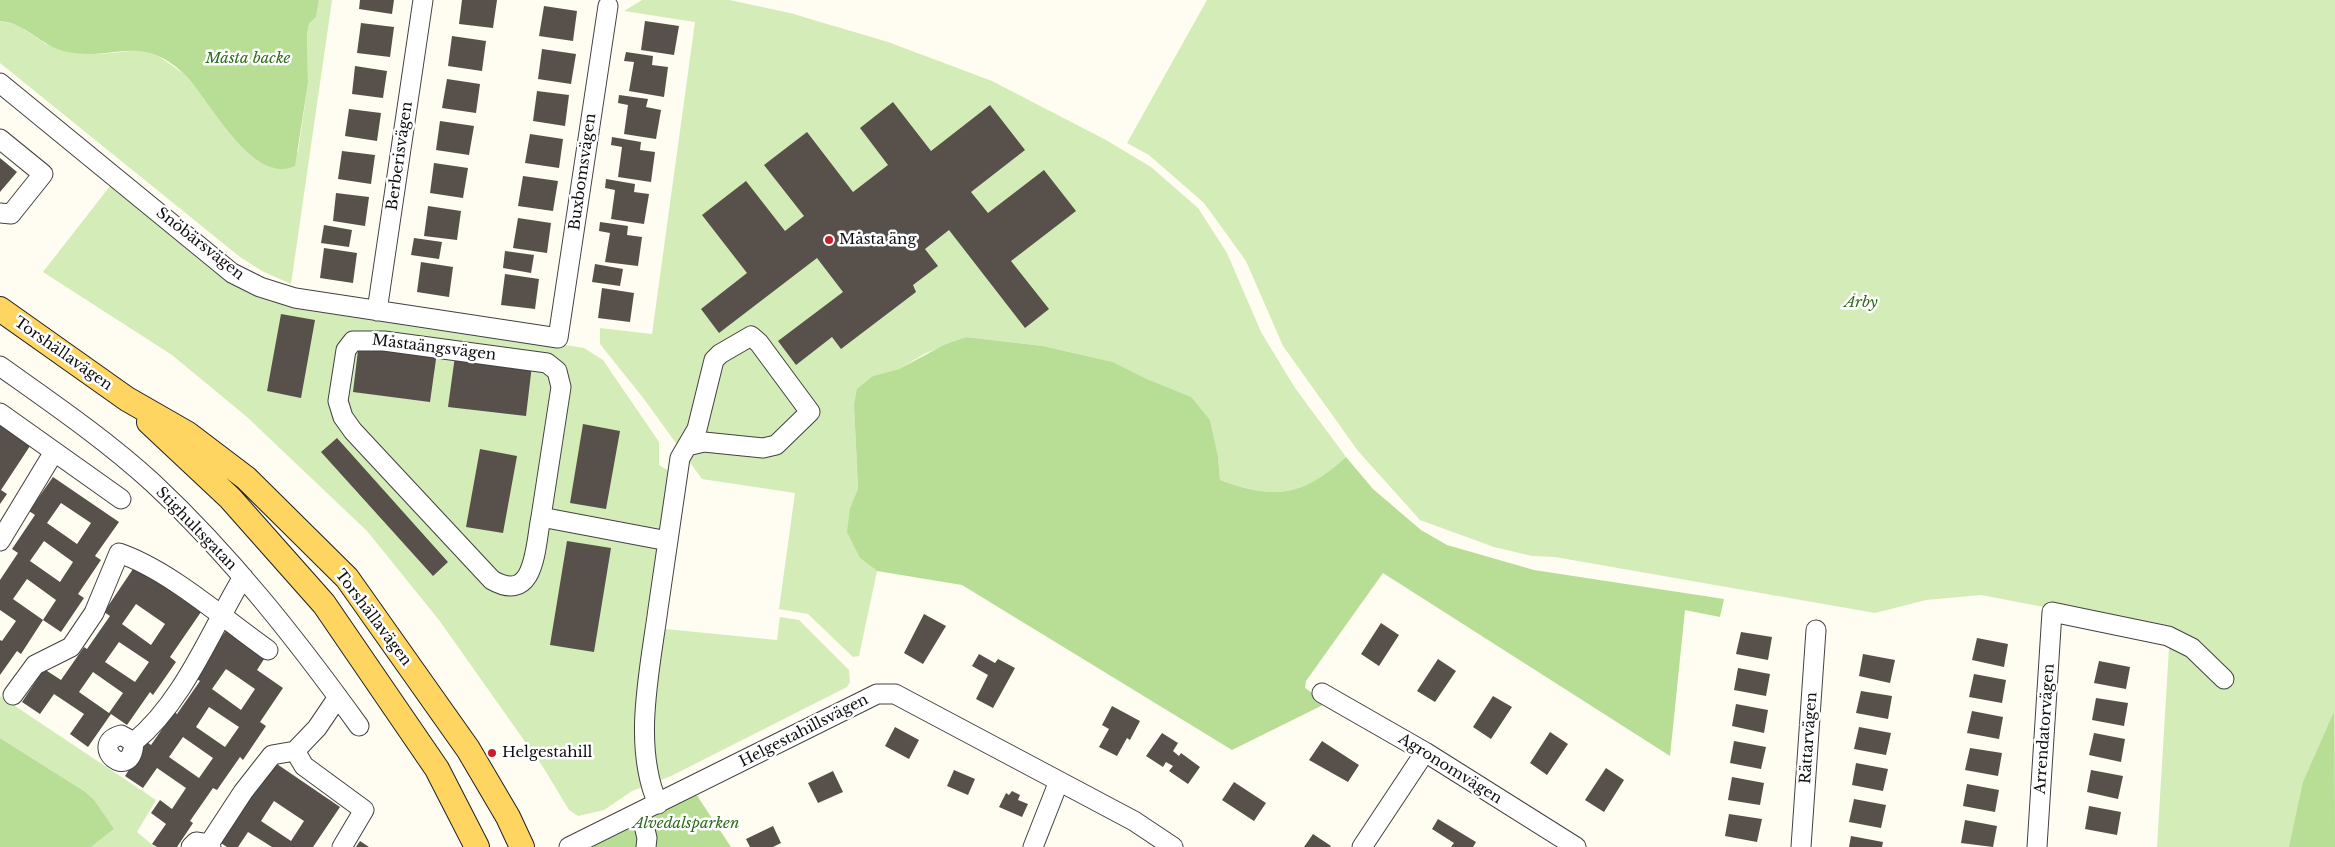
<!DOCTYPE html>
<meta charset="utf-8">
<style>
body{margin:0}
canvas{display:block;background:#fffcf1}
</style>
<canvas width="2335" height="847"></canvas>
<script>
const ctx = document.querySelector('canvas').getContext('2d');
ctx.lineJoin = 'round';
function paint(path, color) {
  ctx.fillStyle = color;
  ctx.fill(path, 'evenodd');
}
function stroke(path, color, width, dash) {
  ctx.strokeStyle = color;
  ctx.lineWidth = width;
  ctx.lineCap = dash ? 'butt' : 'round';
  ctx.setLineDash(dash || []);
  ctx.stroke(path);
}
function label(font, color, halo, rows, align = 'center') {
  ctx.font = font + ' "Libre Baskerville",serif';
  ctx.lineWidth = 5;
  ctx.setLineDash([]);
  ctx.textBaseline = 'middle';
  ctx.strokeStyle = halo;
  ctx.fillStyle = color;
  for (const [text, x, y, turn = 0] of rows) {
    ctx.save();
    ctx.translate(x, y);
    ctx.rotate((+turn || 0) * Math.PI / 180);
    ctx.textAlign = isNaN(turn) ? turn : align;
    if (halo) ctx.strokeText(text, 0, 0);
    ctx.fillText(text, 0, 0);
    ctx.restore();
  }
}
paint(new Path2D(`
 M319 0H332L291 284 262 271 240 257 0 63V21L18 25 46 44 100 54 142 50 157 55 184 74 200 92 298 152 308 83 307 34 309 24 316 17Z
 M642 0H729L790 13 888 42 992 81 1106 140 1151 167 1198 208 1227 253 1261 332 1295 388 1346 457C1302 497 1274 500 1220 480L1218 456 1210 420 1149 380 1113 362 1043 346 966 337 924 354 899 369 873 376 854 405 858 490 850 508 860 558 877 571 859 656 853 657 808 614 779 609 795 493 702 479 644 399 600 344V328L652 334 695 22 624 11Z
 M1207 0H2335V847H2157L2170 631 1981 595 1926 600 1875 613 1555 557 1532 556 1494 547 1420 520 1358 451 1283 346 1246 261 1204 203 1149 155 1127 143Z
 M110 186 213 271 236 285 269 297 584 348 603 360 659 442V465L669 471 645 627 777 640 780 617 799 620 849 670 850 682 847 687 671 776 632 791 604 810 578 816 569 810 543 767 439 620 367 531 247 417 172 355 43 272Z
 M0 696 156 800 137 832 155 847H91L114 829 84 791 0 738Z`), '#d4ecb8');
paint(new Path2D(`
 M0 0H319L316 17 309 24 307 34 308 83 295 166C251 186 209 97 183 73 140 33 116 61 68 52 49 49 35 34 18 26 13 23 6 22 0 21Z
 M966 337 1043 346 1113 362 1149 380 1191 397 1210 420 1218 456 1220 480C1274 500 1302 497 1346 457L1373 489 1421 530 1447 545 1534 570 1724 599 1720 617 1685 610 1670 756 1383 573 1306 681 1305 688 1327 703 1232 750 962 585 877 571 860 558 847 532 850 508 858 489 854 405 857 389 873 376 899 369 944 345Z
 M2334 712 2335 847H2289L2303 782Z
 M0 738 84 791 94 800 114 829 91 847H0Z
 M696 794 731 847H594V843Z`), '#b8de96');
paint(new Path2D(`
 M360 0H394L392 14 359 9Z
 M462 0H497L493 28 459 24Z
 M544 6 577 11 573 41 539 36Z
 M645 21 679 26 674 55 641 50Z
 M361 23 394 27 390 57 357 53Z
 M452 36 486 41 482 71 448 66Z
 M542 49 576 54 571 84 538 79Z
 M626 52 653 56 652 65 668 67 664 97 629 91 634 62 624 61Z
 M355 66 387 71 383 98 352 94Z
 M447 79 480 84 476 113 442 108Z
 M537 91 569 95 565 126 533 121Z
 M619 95 648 99 646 107 661 110 656 139 624 134 628 105 618 103Z
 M893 102 931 151 990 105 1025 150 971 192 988 213 1044 170 1076 211 1011 261 1049 309 1025 328 949 230 925 249 938 266 913 285 916 292 841 349 832 337 796 365 778 341 843 292 817 258 719 333 701 309 747 273 702 215 746 181 785 231 804 216 764 165 807 132 853 192 888 165 860 128Z
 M349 109 381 113 377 141 345 136Z
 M440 121 474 126 469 155 436 150Z
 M530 134 563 139 559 168 525 163Z
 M612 137 641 142 640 150 655 152 651 182 618 177 622 147 611 145Z
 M342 151 375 155 371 184 338 179Z
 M0 158 17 172 0 192Z
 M434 163 468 168 463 198 430 193Z
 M523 176 558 181 553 211 518 206Z
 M606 179 635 184 634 192 649 194 644 224 611 219 615 190 605 188Z
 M336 193 369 197 365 226 333 221Z
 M428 206 461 211 457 240 424 236Z
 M518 218 551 223 547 253 513 248Z
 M600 222 628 226 627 235 642 237 638 266 605 262 610 233 599 231Z
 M324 225 352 230 349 247 321 243Z
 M414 238 442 242 439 259 411 255Z
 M324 248 357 253 353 283 320 278Z
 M505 251 534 255 531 273 503 268Z
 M421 262 453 267 449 297 417 292Z
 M595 264 623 269 620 286 592 282Z
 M505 274 539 279 535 309 501 305Z
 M602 288 634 293 630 322 598 318Z
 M281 314 315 320 301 398 267 391Z
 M359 342 437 352 430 402 353 392Z
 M455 356 532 365 526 416 448 407Z
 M0 421 32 443 1 490 7 494 0 504Z
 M583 424 620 431 606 509 570 503Z
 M337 438 448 562 433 576 321 452Z
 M480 449 517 456 503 533 466 527Z
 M53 477 119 522 95 556 101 560 78 594 84 598 61 632 43 620 56 600 27 579 13 599 43 620 21 654 17 651 0 675V640L2 641 16 621 0 610V580L18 553 12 549 35 515 29 511ZM61 503 91 523 77 544 47 523ZM44 541 73 562 60 582 30 561Z
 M567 541 611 548 594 652 550 645Z
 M135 566 201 612 170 657 176 662 153 695 150 692 127 725 111 714 88 747 70 734 84 714 54 694 40 714 22 702 44 669 61 680 84 647 87 649 110 616 104 612ZM136 604 165 624 151 645 122 624ZM119 642 149 662 135 682 105 662ZM93 672 123 693 109 713 79 692Z
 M924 614 946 626 923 664 904 653Z
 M1381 623 1399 635 1379 666 1361 654Z
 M227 629 266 656 257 670 283 688 260 722 266 726 243 760 240 757 217 790 213 788 190 821 193 823 177 847H157L152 844 166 824 151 813 160 800 172 809 186 788 157 768 143 788 125 776 147 742 151 745 174 712 177 714 200 681 194 677ZM226 669 255 689 241 710 212 689ZM209 707 239 727 225 747 196 727ZM183 737 213 758 199 778 169 757Z
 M1741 632 1772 637 1768 660 1736 654Z
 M1977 638 2008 644 2004 667 1972 660Z
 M979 654 995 663 998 659 1015 668 993 708 976 699 988 675 972 666Z
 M1863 654 1895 660 1890 683 1859 676Z
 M1438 659 1456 671 1435 702 1417 691Z
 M2099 661 2130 667 2126 689 2094 683Z
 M1738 668 1770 674 1766 696 1734 690Z
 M1974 674 2006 680 2002 703 1969 697Z
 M1861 691 1892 696 1888 719 1856 713Z
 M1493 696 1512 707 1491 739 1473 727Z
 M2096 698 2128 703 2124 726 2092 720Z
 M1736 704 1768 710 1764 733 1732 726Z
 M1112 706 1140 721 1130 740 1127 738 1117 756 1099 747 1109 729 1102 725Z
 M1972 711 2003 717 1999 739 1967 733Z
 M895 727 919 740 909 759 885 746Z
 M1859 727 1891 733 1886 755 1854 749Z
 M1550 732 1568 744 1547 775 1530 763Z
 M1162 733 1178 743 1173 751 1179 756 1181 753 1200 767 1188 784 1169 771 1173 766 1166 762 1163 767 1146 756Z
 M2094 733 2125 739 2121 762 2089 755Z
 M1322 741 1359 765 1348 782 1309 760Z
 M1734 741 1766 747 1761 769 1730 763Z
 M1970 748 2002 753 1998 776 1965 770Z
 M274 762 340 807 313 847H272L248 832 238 847H227L216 840ZM274 801 304 821 291 841 261 821Z
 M1856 763 1888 769 1883 791 1852 785Z
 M1606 768 1624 780 1604 812 1585 800Z
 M954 770 975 779 968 795 947 786Z
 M2091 770 2123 776 2118 799 2087 792Z
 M833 771 843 792 818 803 808 783Z
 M1732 777 1764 783 1760 805 1728 800Z
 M1234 782 1266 803 1254 821 1222 800Z
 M1967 784 1999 790 1995 812 1963 806Z
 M1012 791 1020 795 1018 800 1028 804 1022 817 999 807 1006 793 1009 795Z
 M1854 799 1886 805 1881 828 1849 822Z
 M2089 806 2121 812 2117 835 2085 829Z
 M1729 814 1762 819 1757 842 1725 836Z
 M1438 819 1476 842 1473 847H1451L1454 843 1432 829Z
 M1965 820 1997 826 1993 847 1961 843Z
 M773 826 781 843 773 847H750L746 839Z
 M1313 834 1331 846 1330 847H1304Z
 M1851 836 1883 842 1882 847H1849Z
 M360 841 369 847H356Z`), '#58504b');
const minor = new Path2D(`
 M0 83 232 273 260 287 295 298 558 338 608 6
 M0 139 43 174 11 214 0 213
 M377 311 423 0
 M0 366C52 403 106 440 153 483 231 556 297 640 359 726
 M0 413 121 499
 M541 517C535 546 536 605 492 580L353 431 343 417 338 401 346 350 353 341H384L547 363 557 371 561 387 541 517 668 541
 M0 541 54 452
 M1322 693 1425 752 1576 847
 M13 695 35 665 71 647 94 613 119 553C169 570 224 619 268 650
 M134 742 121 735C86 745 132 785 134 742 184 701 210 632 243 577
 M295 751 304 766 364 810 342 847
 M295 751 317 728 338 697
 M658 804C632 746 650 670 658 609 665 558 673 508 680 458L687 446 704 442 763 448 776 445 810 412 759 343 751 336 720 354 714 360 697 429 687 446
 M641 813 647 838 646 847
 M209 844 243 792 272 755 295 751
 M191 847 196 842 209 844 211 847
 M569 847 877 694H895L1134 821 1173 847
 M1033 847 1059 781
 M1362 847 1425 752
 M1801 847 1816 630
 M2037 847 2052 612 2168 636 2192 648 2224 679`);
const major = new Path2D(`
 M0 309 127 399 188 434 246 478 347 578 468 749 508 817 522 847
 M149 422 230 498 324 604 437 769 477 847`);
stroke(minor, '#424242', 21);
stroke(major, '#202020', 26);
stroke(minor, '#fff', 19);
stroke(major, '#ffd561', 24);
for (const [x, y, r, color] of [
 [829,240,5,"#c71f2b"],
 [492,753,5,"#c71f2b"]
]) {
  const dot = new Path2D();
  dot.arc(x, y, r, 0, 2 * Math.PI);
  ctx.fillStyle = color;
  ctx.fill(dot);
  stroke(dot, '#fff', 2);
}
label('italic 15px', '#2e6b1b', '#fff', [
 ["Måsta backe",248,59],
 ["Årby",1861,303],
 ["Alvedalsparken",686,824]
]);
label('15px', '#0f0f0f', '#fff', [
 ["Berberisvägen",400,156,-82],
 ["Buxbomsvägen",583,172,-82],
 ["Snöbärsvägen",200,244,38],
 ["Måstaängsvägen",434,348,7],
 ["Torshällavägen",63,354,35],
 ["Stighultsgatan",196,529,46],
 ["Torshällavägen",373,618,53],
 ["Arrendatorvägen",2045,729,-86],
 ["Helgestahillsvägen",804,731,-27],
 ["Rättarvägen",1809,738,-86],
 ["Agronomvägen",1450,769,32]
]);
label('15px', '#0f0f0f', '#fff', [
 ["Måsta äng",839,240],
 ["Helgestahill",502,753]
], 'left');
</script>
